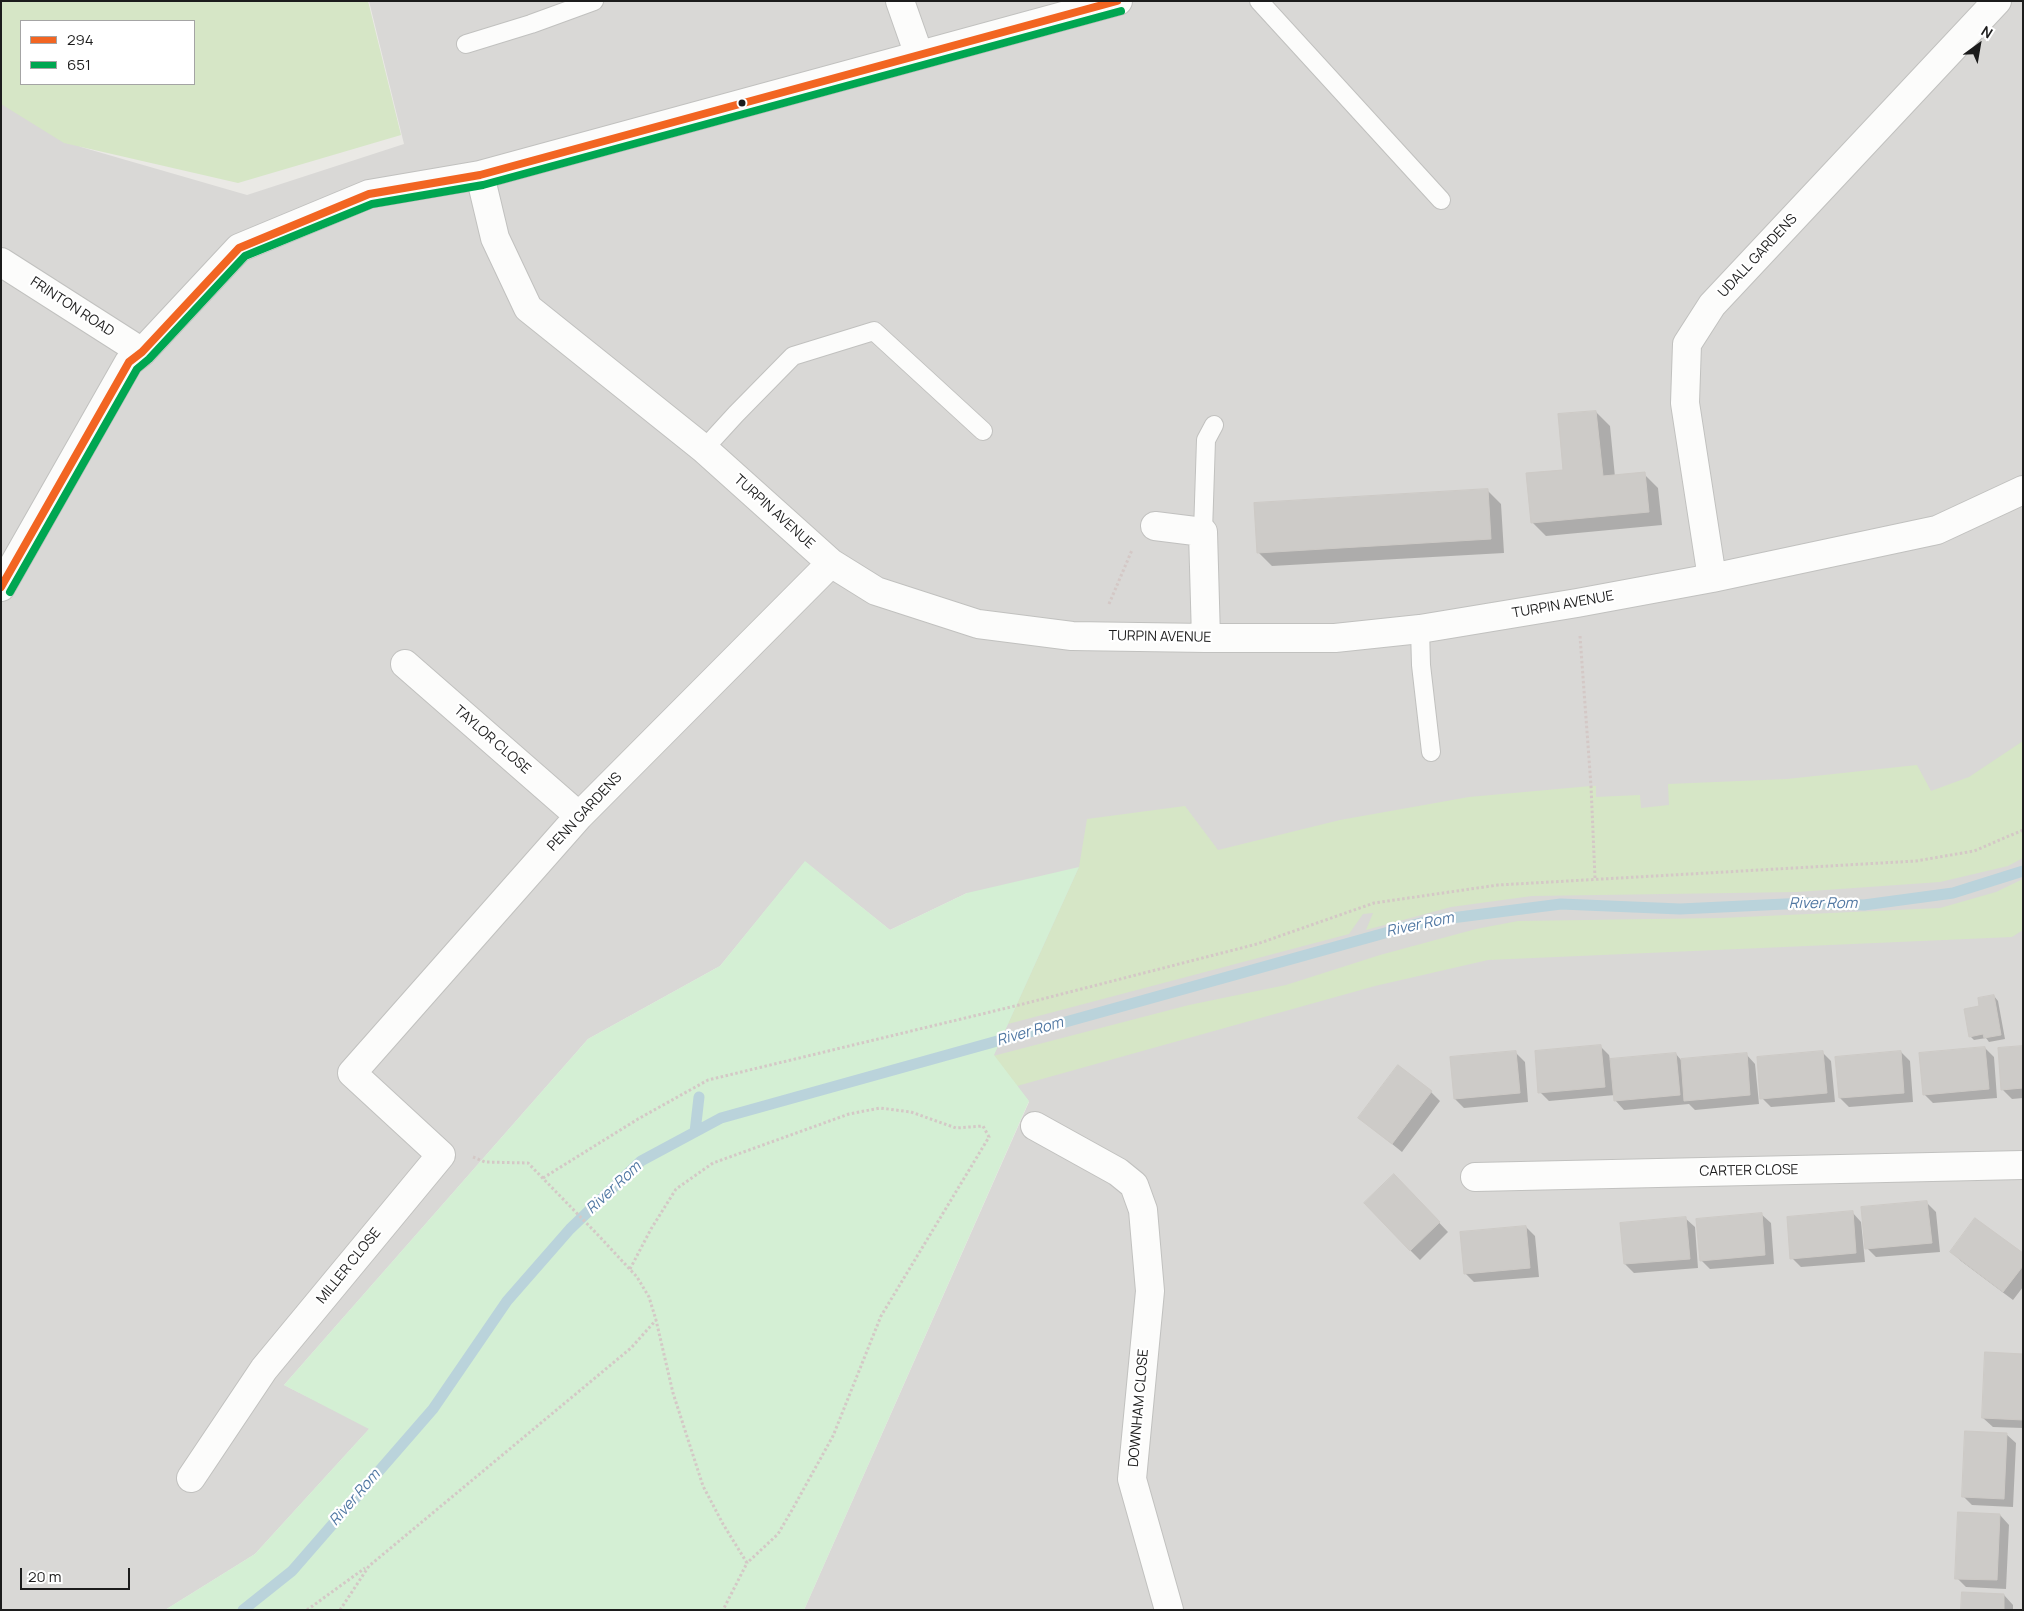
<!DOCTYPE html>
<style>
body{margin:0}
#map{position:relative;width:2024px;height:1611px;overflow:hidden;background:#eae9e5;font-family:Manrope,sans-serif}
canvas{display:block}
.frame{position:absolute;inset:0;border:2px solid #1c1c1c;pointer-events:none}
.legend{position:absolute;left:20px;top:20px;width:175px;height:65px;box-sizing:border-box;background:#fff;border:1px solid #a4a4a4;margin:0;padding:6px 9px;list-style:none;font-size:15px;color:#1c1c1c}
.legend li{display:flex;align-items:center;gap:10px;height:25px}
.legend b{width:25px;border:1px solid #a4a4a4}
.north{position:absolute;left:1954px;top:20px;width:50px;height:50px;-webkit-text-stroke:4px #fff;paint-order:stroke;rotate:32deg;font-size:14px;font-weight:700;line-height:20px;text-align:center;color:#1c1c1c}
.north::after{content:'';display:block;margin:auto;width:18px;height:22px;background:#1c1c1c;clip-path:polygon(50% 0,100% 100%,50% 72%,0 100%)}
.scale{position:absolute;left:20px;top:1568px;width:110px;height:22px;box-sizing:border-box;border:2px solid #1c1c1c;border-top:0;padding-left:6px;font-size:15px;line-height:18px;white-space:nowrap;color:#1c1c1c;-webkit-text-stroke:4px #fff;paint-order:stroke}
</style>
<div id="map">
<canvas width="2024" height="1611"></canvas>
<div class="frame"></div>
<ul class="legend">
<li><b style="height:6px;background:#f26522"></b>294</li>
<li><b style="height:6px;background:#00a651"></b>651</li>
</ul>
<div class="north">N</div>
<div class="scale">20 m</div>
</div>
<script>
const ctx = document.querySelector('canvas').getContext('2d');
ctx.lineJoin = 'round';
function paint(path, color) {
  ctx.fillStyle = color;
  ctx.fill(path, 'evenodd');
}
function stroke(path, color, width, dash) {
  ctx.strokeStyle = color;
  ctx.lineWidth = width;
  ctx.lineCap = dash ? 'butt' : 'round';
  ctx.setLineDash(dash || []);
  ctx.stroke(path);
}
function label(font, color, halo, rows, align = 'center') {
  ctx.font = font + ' Manrope,sans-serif';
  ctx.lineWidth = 4.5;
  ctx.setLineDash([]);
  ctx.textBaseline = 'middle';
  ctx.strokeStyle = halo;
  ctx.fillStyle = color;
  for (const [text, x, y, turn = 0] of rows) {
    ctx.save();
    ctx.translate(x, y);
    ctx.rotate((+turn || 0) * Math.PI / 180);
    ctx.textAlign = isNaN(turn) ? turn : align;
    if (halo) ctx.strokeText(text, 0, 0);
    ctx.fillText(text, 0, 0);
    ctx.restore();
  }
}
paint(new Path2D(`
 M369 1H2023V1610H804L1029 1102 993 1056 1015 1006 967 893 890 930 805 862 720 966 588 1039 284 1385 370 1428 255 1554 165 1610H1V99L81 147 247 195 404 144Z`), '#d9d8d6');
paint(new Path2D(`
 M1 1H368L401 135 238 183 64 143 1 104ZM21 21H194V84H21Z
 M2023 741V858L2008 866 1940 882 1797 892 1532 896 1451 907 1366 930 1373 913 1363 914 1349 934 1008 1024 1079 867 1087 819 1185 806 1218 850 1340 820 1469 797 1591 786H1596V797L1640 795 1641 808 1669 805 1668 784 1787 779 1917 765 1931 791 1969 777Z
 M2023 879V930L2012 937 1488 960 1375 986 1017 1086 993 1056 1189 1005 1286 985 1380 955 1476 929 1518 921 1721 918 1940 908 1996 892Z`), '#d6e6c6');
paint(new Path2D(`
 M805 861 890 930 967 893 1079 867 994 1055 1029 1101 804 1610H165L255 1554 369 1429 284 1385 588 1039 720 966Z`), '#d4efd4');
paint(new Path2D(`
 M1596 412 1610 426 1615 477 1644 474 1658 488 1662 525 1546 536 1532 522 1564 471Z
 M1487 490 1501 504 1504 553 1272 566 1258 552Z
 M1994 996 1998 1001 2005 1039 1989 1042 1986 1038 1974 1040 1970 1036 1981 1007Z
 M1600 1046 1609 1055 1610 1060 1676 1054 1681 1060 1746 1054 1755 1064 1759 1104 1695 1110 1689 1104 1624 1110 1615 1100V1095L1549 1101 1540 1092Z
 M2023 1047V1098L2012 1099 2003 1090Z
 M1985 1048 1994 1057 1997 1098 1933 1103 1924 1094Z
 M1822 1052 1831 1061 1835 1102 1771 1107 1762 1098Z
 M1901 1052 1910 1061 1913 1102 1849 1107 1840 1098 1836 1058Z
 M1516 1053 1525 1062 1528 1102 1464 1108 1455 1099Z
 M1431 1092 1440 1101 1402 1152 1360 1118Z
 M1403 1185 1448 1232 1420 1260 1410 1250Z
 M1927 1203 1936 1212 1940 1252 1876 1257 1867 1248Z
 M1852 1212 1861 1222 1865 1262 1801 1267 1792 1258Z
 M1761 1214 1771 1223 1774 1264 1710 1269 1701 1260Z
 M1685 1218 1695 1227 1698 1268 1634 1273 1625 1264Z
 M1526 1227 1535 1236 1539 1277 1474 1282 1465 1273Z
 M1952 1252 2023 1255V1287L2013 1300 1961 1261Z
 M2023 1355V1428L1993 1427 1983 1418Z
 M2006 1434 2016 1443 2013 1507 1972 1505 1963 1496Z
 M2000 1515 2009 1525 2006 1589 1966 1587 1957 1578Z
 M2004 1595 2013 1605V1610H1963Z`), '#0003');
stroke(new Path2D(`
 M695 1132 699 1097
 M243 1610 292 1571 433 1409 507 1301 570 1229 641 1161 721 1118 1428 921 1561 904 1680 909 1806 903 1864 905 1953 893 2023 871`), '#bad3db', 11);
const building = new Path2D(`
 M1596 411 1603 476 1645 472 1649 512 1531 523 1526 473 1563 470 1558 414Z
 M1488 489 1491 539 1257 553 1254 503Z
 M1994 995 2001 1035 1984 1038 1983 1034 1969 1037 1964 1009 1979 1006 1978 998Z
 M1601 1045 1605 1087 1538 1093 1535 1051Z
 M2023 1046V1088L2001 1090 1998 1048Z
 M1985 1047 1989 1089 1923 1095 1919 1053Z
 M1516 1051 1520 1093 1454 1099 1450 1057Z
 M1823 1051 1827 1093 1760 1099 1757 1057Z
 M1901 1051 1904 1093 1839 1098 1835 1057Z
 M1676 1053 1680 1095 1614 1101 1610 1059Z
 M1747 1053 1750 1095 1684 1101 1681 1059Z
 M1398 1065 1432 1091 1392 1144 1358 1118Z
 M1394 1174 1440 1222 1410 1251 1364 1203Z
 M1927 1201 1932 1243 1865 1249 1861 1207Z
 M1853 1211 1856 1253 1790 1259 1787 1217Z
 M1762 1213 1765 1255 1700 1261 1696 1219Z
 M1686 1217 1690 1259 1624 1264 1620 1223Z
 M1975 1218 2023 1253V1266L2003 1292 1950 1252Z
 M1526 1226 1530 1268 1464 1274 1460 1232Z
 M1985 1352 2023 1354V1420L1982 1418Z
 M1965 1431 2007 1433 2004 1499 1962 1497Z
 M1958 1512 2000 1514 1997 1580 1955 1579Z
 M1962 1592 2004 1594V1610H1961Z`);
paint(building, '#cdcbc8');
stroke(building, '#cdcac6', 1);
const lane = new Path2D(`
 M1259 1 1441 200
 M466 44 531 24 594 1
 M704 449 736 414 793 356 874 331 983 431
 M1203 532 1206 440 1214 425
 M1420 629 1421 665 1431 752`);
const street = new Path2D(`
 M900 1 919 55
 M480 175 495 238 528 308 704 449 831 563 876 591 978 624 1072 636 1206 638H1335L1420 629 1577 603 1712 578 1937 530 2023 490
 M1 262 142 352
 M1155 526 1203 532 1206 638
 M1712 578 1685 403 1687 344 1712 305 1997 1
 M1 587 129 362 142 352 239 248 369 194 480 175 1118 1
 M405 664 579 816
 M1035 1126 1118 1172 1134 1185 1143 1210 1150 1291 1132 1479 1169 1610
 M1475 1177 2023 1165
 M191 1478 264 1369 441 1155 352 1073 579 816 831 563`);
stroke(lane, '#c1c1bf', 20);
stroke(street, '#c1c1bf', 30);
stroke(new Path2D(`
 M1109 604 1132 550
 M1580 636 1591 786 1595 878
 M473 1157 485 1162 528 1163 599 1236 637 1277 649 1297 656 1320
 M543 1178 638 1119 708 1080 1015 1006 1257 944 1374 903 1498 885 1916 861 1974 851 2023 830
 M630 1269 651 1229 676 1189 713 1163 849 1114 880 1108 911 1112 956 1128 983 1126 989 1137 881 1316 833 1436 792 1510 778 1534 747 1563
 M307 1610 365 1568
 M340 1610 369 1566 631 1348 656 1320 673 1393 703 1486 723 1524 747 1563 723 1610`), '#d4c8c6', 3, [2.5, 2.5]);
stroke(lane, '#fcfcfb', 18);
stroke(street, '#fcfcfb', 28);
stroke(new Path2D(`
 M1 587 129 362 142 352 239 248 369 194 480 175 1117 1`), '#f26522', 8);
stroke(new Path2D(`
 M10 592 137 369 149 359 245 256 372 204 483 185 1121 11`), '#00a651', 8);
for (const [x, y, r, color] of [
 [742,103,4.5,"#1c1c1c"]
]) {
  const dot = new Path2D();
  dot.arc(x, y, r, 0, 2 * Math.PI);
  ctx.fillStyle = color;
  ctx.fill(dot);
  stroke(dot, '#fff', 2);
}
label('14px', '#1c1c1c', '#fff', [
 ["UDALL GARDENS",1758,256,-47],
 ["FRINTON ROAD",72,307,33],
 ["TURPIN AVENUE",774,512,42],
 ["TURPIN AVENUE",1563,605,-10],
 ["TURPIN AVENUE",1160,637,1],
 ["TAYLOR CLOSE",492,740,41],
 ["PENN GARDENS",585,812,-47],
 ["CARTER CLOSE",1749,1171,-1],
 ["MILLER CLOSE",349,1266,-51],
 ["DOWNHAM CLOSE",1139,1408,-85]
]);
label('italic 15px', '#5178a3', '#fff', [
 ["River Rom",1823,904],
 ["River Rom",1420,925,-12],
 ["River Rom",1030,1032,-16],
 ["River Rom",614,1188,-43],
 ["River Rom",355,1498,-49]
]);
</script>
